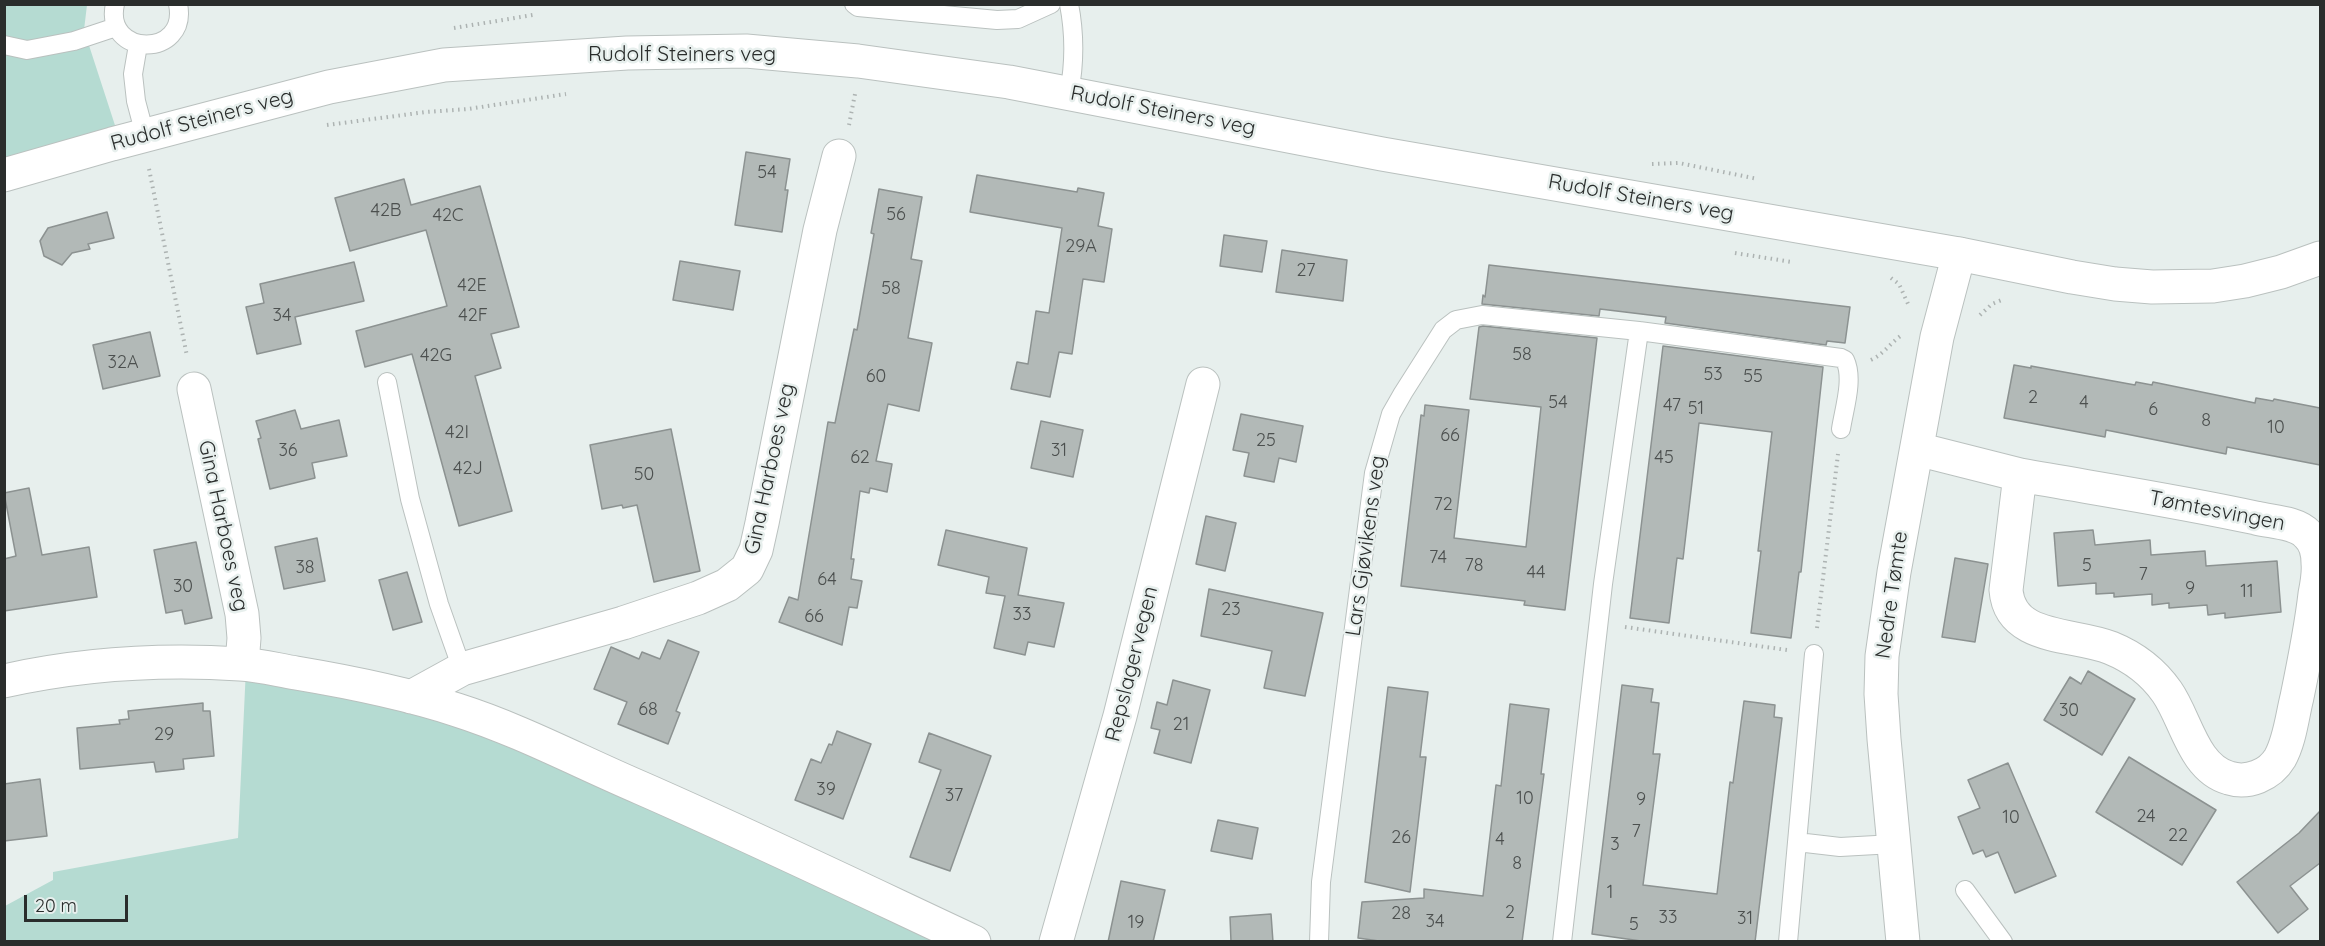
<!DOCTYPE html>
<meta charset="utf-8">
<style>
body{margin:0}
#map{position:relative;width:2325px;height:946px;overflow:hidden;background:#e7efed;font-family:Quicksand,sans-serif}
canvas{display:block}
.frame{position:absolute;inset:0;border:6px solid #2a2d2c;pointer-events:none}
.scale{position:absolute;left:24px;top:895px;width:104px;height:27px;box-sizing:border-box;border:3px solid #2a2d2c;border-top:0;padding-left:8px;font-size:18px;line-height:21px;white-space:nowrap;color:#2a2d2c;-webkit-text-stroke:4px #e7efed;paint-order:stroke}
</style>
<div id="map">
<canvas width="2325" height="946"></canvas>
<div class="frame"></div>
<div class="scale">20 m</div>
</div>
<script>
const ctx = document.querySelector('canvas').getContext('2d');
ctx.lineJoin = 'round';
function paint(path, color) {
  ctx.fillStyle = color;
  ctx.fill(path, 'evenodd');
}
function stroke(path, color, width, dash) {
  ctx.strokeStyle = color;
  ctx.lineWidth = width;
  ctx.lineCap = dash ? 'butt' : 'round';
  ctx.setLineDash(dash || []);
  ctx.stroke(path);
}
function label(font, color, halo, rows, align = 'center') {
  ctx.font = font + ' Quicksand,sans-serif';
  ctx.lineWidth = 5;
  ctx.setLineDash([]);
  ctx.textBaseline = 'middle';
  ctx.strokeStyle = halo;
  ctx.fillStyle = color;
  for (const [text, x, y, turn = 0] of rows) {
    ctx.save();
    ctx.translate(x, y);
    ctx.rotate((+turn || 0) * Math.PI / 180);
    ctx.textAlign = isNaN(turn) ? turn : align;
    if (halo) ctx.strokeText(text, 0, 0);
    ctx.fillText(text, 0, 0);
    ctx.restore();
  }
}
paint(new Path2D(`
 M5 5H87L84 30 124 153 5 189Z
 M246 668 434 715 627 788 947 942H5V906L53 880V872L238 838Z`), '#b5dbd2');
const building = new Path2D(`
 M746 152 790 159 785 190H788L782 232 735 225Z
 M977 175 1077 192 1078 188 1104 193 1098 226 1112 229 1104 282 1083 279 1072 354 1059 352 1050 397 1011 389 1017 362 1028 364 1036 311 1049 313 1062 228 970 212Z
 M404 179 411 205 480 186 519 327 491 334 501 368 475 376 512 511 459 526 412 354 365 367 356 331 447 306 426 230 350 251 335 198Z
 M879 189 922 197 911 259 922 261 908 338 932 343 919 411 888 404 876 461 892 464 887 492 870 488 869 493 860 491 851 559H854L851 579 862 581 857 608 849 607 842 645 779 622 789 597 798 600 828 422 835 423 854 329 857 330 874 234 871 233Z
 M107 212 114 238 88 244 90 249 72 253 62 265 44 256 40 241 48 228Z
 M1224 235 1267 241 1262 272 1220 266Z
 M1282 250 1347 260 1343 301 1276 292Z
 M680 261 740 271 733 310 673 300Z
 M354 262 364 301 295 317 301 344 257 354 246 307 264 303 260 284Z
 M1489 265 1850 307 1845 343 1827 341 1826 345 1665 323 1666 317 1600 309 1599 316 1482 304 1483 295 1485 297Z
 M1483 326 1597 338 1565 610 1524 605 1525 601 1401 586 1421 415 1424 416 1425 405 1469 410 1454 538 1526 547 1541 407 1470 399 1479 327Z
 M150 332 160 376 103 389 93 345Z
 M1663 346 1823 367 1801 572H1799L1791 638 1751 633 1761 551H1758L1772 432 1699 423 1683 559 1677 558 1669 623 1630 618Z
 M2014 365 2031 368V366L2135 385 2136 382 2152 385 2153 382 2255 403 2256 398 2273 401 2274 399 2320 408V465L2227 447 2226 454 2106 430 2105 437 2004 418Z
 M295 410 301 429 339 420 347 456 312 463 315 478 270 489 258 439 261 438 256 421Z
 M1241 414 1303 426 1296 462 1279 458 1274 482 1244 476 1249 453 1233 450Z
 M1041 421 1083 430 1073 477 1031 468Z
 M671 429 700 571 654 582 637 505 623 508 622 505 602 509 590 445Z
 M29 488 42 555 89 547 97 597 4 611V559L16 556 4 493Z
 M1206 516 1236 523 1225 571 1196 564Z
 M946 530 1027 548 1018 595 1064 603 1054 647 1028 642 1025 655 994 648 1005 596 986 593 989 577 938 565Z
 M2093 530 2095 545 2150 540 2151 555 2205 551 2206 566 2277 561 2281 612 2225 618V613L2208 615 2207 605 2169 608V603L2152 605V594L2114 597V593L2096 594V583L2058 586 2054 533Z
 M317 538 325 581 284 589 275 547Z
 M196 542 212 618 185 624 182 610 166 613 154 550Z
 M1955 558 1988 564 1975 642 1942 637Z
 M407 572 422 622 393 630 379 580Z
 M1209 589 1323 613 1305 696 1264 688 1272 651 1201 636Z
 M668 640 699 652 676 711 680 713 668 744 618 724 627 702 594 689 611 647 639 659 642 652 660 659Z
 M2088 671 2135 699 2102 755 2044 720 2070 677 2081 684Z
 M1173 680 1210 690 1191 763 1154 753 1160 730 1151 728 1157 702 1167 705Z
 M1622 685 1653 689 1651 702 1659 703 1653 754H1660L1643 885 1717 894 1730 782 1733 783 1744 701 1775 705 1774 717 1782 718 1755 942H1648L1592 934Z
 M1388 687 1428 692 1420 757H1426L1410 892 1365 882Z
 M203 703V711H210L214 756 183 759 184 769 156 772 154 762 80 769 77 728 120 724 119 720 129 719 128 711Z
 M1510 704 1549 709 1541 774H1544L1522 942H1386L1358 938 1362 902 1424 898V889L1483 896 1496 785 1501 786Z
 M837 731 871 744 843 819 795 800 811 759 821 763 829 744 832 745Z
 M929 733 991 756 950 871 910 857 941 770 919 762Z
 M2129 757 2216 810 2182 865 2096 812Z
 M2008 763 2056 876 2015 893 1998 852 1986 857 1983 850 1973 854 1958 817 1980 808 1968 780Z
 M40 779 47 836 4 841V784Z
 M2320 811V863L2290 886 2308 909 2278 933 2237 882 2299 833Z
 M1218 820 1258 828 1252 859 1211 851Z
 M1121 881 1165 890 1153 942H1108Z
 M1271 914 1273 942H1231L1230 917Z`);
paint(building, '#b2b9b7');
stroke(building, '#8c9291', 1.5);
const service = new Path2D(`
 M115 4C103 57 189 59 178 4
 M854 4 858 7 997 20 1018 19 1051 4
 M1069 4C1075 35 1075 62 1069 93
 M4 45 27 50 74 41 116 27
 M138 45 133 74 136 101 145 135
 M387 382 410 499 439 604 462 669
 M1797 842 1840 847 1894 844
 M1965 890 2003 942
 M1319 942 1321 882 1374 473 1391 414 1403 393 1443 330 1456 320 1482 315 1639 331 1841 358 1845 360C1854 379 1844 409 1841 429
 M1562 942 1603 584 1639 331
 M1788 942 1814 654`);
const minor = new Path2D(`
 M194 389 242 614 244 638 242 664
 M1917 449 2020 475 2006 590C2010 641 2074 633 2111 648 2133 657 2153 672 2167 692 2186 719 2193 768 2229 778 2248 784 2270 775 2280 758 2290 740 2292 717 2297 697 2304 663 2311 629 2315 594 2317 584 2319 573 2318 563 2318 553 2315 541 2307 534 2296 522 2271 522 2256 518 2178 501 2099 489 2020 475
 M4 681C81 664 162 659 240 664 259 665 278 670 296 673 350 682 405 693 457 710 520 730 580 762 641 788 753 837 863 890 974 942
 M411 697 462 669 623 623 698 598 727 585 747 569 756 550 762 523 820 230 839 156
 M1056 942 1120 716 1203 384
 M1903 942 1884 739 1881 694 1882 656 1894 572 1937 337 1959 254`);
const tertiary = new Path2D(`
 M4 175 112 144 329 87 444 65 627 53 746 51 858 61 1009 82 1382 154 1959 254 2072 277 2115 284 2152 287 2213 286 2245 281 2281 272 2320 258`);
stroke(service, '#bac1bf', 20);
stroke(minor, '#bac1bf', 35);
stroke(tertiary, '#bac1bf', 35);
stroke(new Path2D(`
 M454 28 533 15
 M327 125 426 112 468 109 566 94
 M849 125 855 94
 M1652 164 1679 163 1758 179
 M149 169 187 356
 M1735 253 1792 262
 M1891 278 1899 284 1909 306
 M1980 315 1992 304 2004 299
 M1871 360C1884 354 1890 343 1902 335
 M1625 627 1787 650
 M1817 628 1838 454`), '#adb3b2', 4, [1.5, 4.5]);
stroke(service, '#fff', 18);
stroke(minor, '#fff', 33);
stroke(tertiary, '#fff', 33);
label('18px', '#4c504f', null, [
 ["54",767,173],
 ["42B",386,211],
 ["56",896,215],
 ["42C",448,216],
 ["29A",1081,247],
 ["27",1306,271],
 ["42E",472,286],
 ["58",891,289],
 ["34",282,316],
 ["42F",473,316],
 ["58",1522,355],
 ["42G",436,356],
 ["32A",123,363],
 ["53",1713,375],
 ["60",876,377],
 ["55",1753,377],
 ["2",2033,398],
 ["54",1558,403],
 ["4",2084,403],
 ["47",1672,406],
 ["51",1696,409],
 ["6",2153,410],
 ["8",2206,421],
 ["10",2276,428],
 ["42I",457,433],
 ["66",1450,436],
 ["25",1266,441],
 ["36",288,451],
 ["31",1059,451],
 ["62",860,458],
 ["45",1664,458],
 ["42J",468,469],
 ["50",644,475],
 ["72",1443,505],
 ["74",1438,558],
 ["78",1474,566],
 ["5",2087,566],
 ["38",305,568],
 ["44",1536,573],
 ["7",2143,575],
 ["64",827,580],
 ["30",183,587],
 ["9",2190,589],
 ["11",2247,592],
 ["23",1231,610],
 ["33",1022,615],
 ["66",814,617],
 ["68",648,710],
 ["30",2069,711],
 ["21",1181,725],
 ["29",164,735],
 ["39",826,790],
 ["37",954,796],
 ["10",1525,799],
 ["9",1641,800],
 ["24",2146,817],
 ["10",2011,818],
 ["7",1636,832],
 ["22",2178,836],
 ["26",1401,838],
 ["4",1500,840],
 ["3",1615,845],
 ["8",1517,864],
 ["1",1610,893],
 ["2",1510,913],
 ["28",1401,914],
 ["33",1668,918],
 ["31",1745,919],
 ["34",1435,922],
 ["19",1136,923],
 ["5",1634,925]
]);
label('21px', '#2a2d2c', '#e7efed', [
 ["Rudolf Steiners veg",682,55],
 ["Rudolf Steiners veg",1163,111,11],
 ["Rudolf Steiners veg",202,120,-15],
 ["Rudolf Steiners veg",1641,198,10],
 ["Gina Harboes veg",770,469,-78],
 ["Tømtesvingen",2217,511,11],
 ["Gina Harboes veg",223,526,78],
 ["Lars Gjøvikens veg",1366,546,-82],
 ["Nedre Tømte",1892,595,-82],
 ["Repslagervegen",1132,664,-76]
]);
</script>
